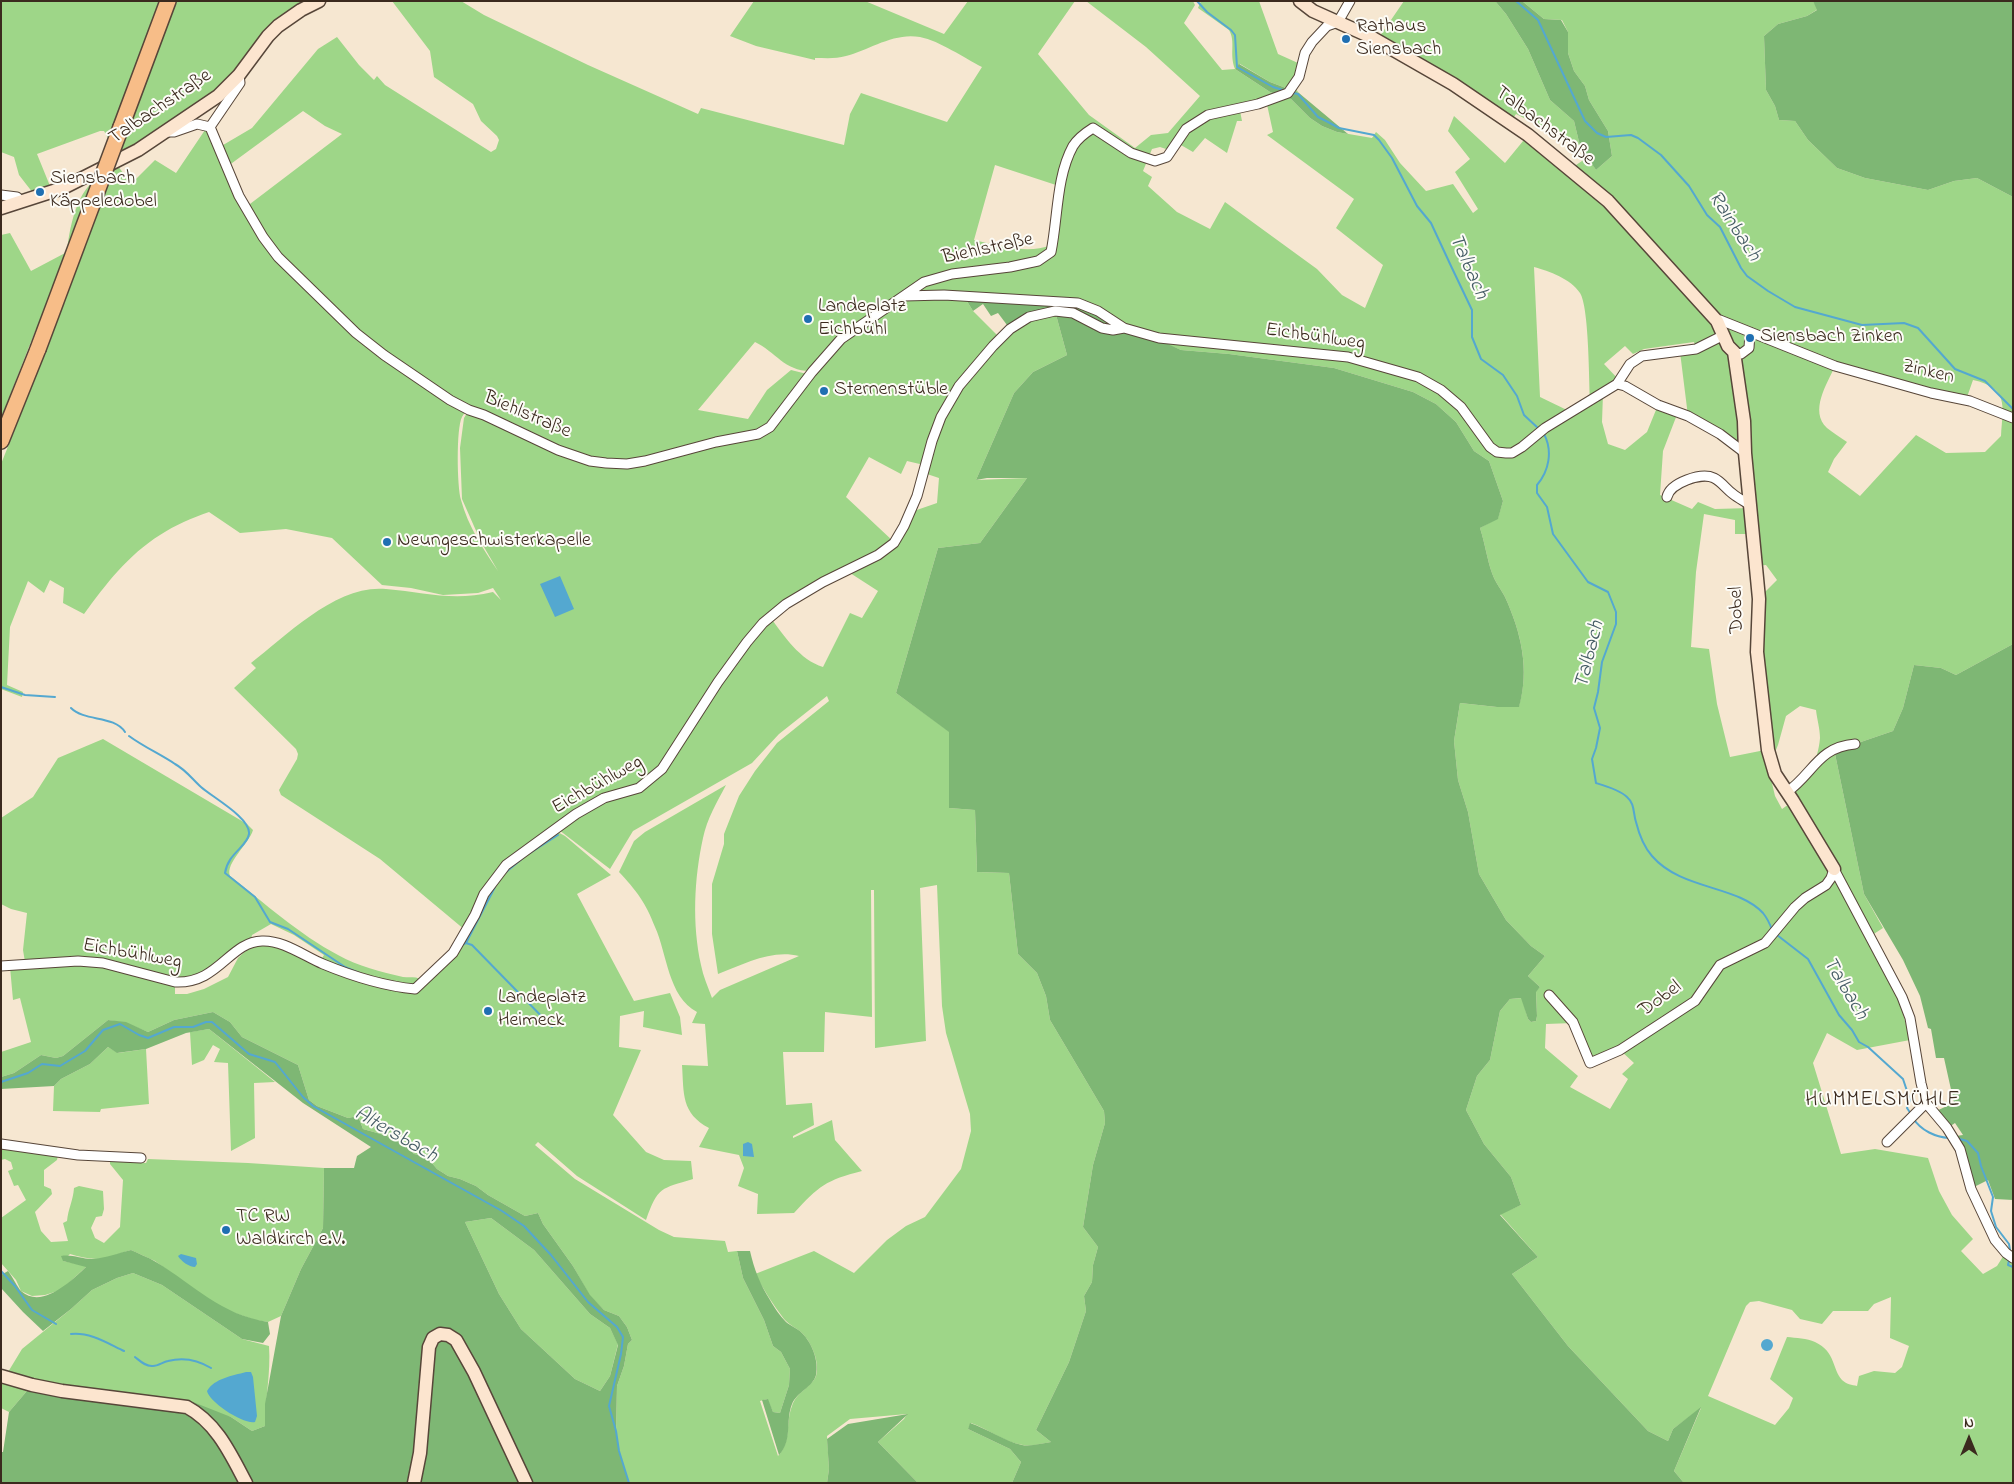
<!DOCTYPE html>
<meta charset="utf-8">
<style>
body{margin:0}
#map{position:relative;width:2014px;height:1484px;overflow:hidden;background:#f6e7d1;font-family:"Indie Flower",sans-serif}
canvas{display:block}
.frame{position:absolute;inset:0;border:2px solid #3b2a1e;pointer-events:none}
.north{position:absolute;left:1944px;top:1414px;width:50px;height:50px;-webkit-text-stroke:4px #fdfcf7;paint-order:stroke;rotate:0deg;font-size:14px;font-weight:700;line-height:20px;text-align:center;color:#3b2a1e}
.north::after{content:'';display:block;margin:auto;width:18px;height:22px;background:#3b2a1e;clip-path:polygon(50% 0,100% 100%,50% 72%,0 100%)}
</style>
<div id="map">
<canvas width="2014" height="1484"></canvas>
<div class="frame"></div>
<div class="north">N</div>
</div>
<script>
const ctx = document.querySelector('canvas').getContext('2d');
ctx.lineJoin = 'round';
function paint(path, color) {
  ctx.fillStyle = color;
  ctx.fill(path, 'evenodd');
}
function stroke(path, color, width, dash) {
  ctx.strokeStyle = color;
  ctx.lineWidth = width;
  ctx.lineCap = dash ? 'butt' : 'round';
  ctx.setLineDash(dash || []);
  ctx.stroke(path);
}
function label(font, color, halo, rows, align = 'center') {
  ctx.font = font + ' "Indie Flower",sans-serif';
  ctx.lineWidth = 4;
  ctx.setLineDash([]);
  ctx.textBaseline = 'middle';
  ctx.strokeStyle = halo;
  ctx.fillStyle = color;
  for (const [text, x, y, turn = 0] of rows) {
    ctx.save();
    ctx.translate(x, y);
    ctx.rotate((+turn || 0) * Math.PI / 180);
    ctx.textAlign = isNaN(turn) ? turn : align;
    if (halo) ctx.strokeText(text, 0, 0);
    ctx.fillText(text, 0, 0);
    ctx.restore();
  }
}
paint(new Path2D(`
 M1 1H160L108 138 104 131H100L37 154 50 186 33 193 19 175 14 157 1 152Z
 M175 1H307L210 98 123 153 121 150Z
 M392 1H461L484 15 588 65 698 114 701 108 844 145 850 114 861 93 947 122 982 67C964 58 940 41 920 37 894 32 869 50 846 56 836 59 826 58 815 58V60L756 46 730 36 754 1H865L944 34 968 1H1075L1038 54 1089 115 1135 148 1151 135 1168 133 1200 96 1146 47 1086 1H1193L1195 5 1184 23 1222 70 1235 69C1229 54 1236 42 1229 30L1198 8 1201 1H1259L1278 54 1298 63 1293 86 1299 93 1270 82 1240 64 1235 69 1270 92 1291 99 1310 118 1322 126 1337 132 1372 138 1376 132 1385 140 1400 163 1426 191 1453 184 1473 213 1478 209 1455 172 1470 159 1448 131 1454 116 1505 163 1528 135 1570 169 1588 157 1596 170 1612 156 1608 131 1589 100 1585 86 1574 71 1568 53V32L1562 20 1544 19 1522 1H1813L1818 9 1807 16 1778 24 1764 36 1766 90 1775 106 1779 120 1795 121 1808 140 1837 168 1865 178 1928 190 1954 181 1977 178 2013 197V644L1956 675 1941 668 1914 665 1903 708 1893 731 1855 744 1846 745 1834 749 1864 894 1883 928 1866 939 1900 1002 1910 1040 1857 1050 1827 1033 1813 1063 1841 1154 1875 1149 1928 1158 1939 1191 1952 1215 1973 1239 1961 1251 1983 1274 1997 1266 2004 1255 2013 1261V1483H1684L1674 1471 1701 1408 1673 1429 1668 1441 1648 1431 1568 1346 1512 1274 1538 1257 1500 1214 1521 1205 1511 1177 1484 1144 1466 1110 1477 1076 1490 1060 1500 1011 1510 999 1522 998 1528 1019 1531 1022 1536 1021 1537 1016 1536 991 1540 987 1528 976 1545 956 1531 946 1506 920 1479 874 1468 812 1458 780 1454 741 1460 703 1497 707 1519 706C1530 669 1521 632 1505 597 1501 589 1495 582 1492 573 1487 559 1485 543 1480 528L1498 518 1503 501 1489 461 1474 451 1456 422 1436 404 1413 392 1334 368 1229 354 1181 350 1159 341 1124 330 1098 311 1099 310 1079 302 923 294 902 295 888 304 841 338 812 371C785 372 776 352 755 342L698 410 748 419 767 390 791 370 803 373H812L842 340 903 297 943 296 965 298 973 311 1000 338C1017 323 1033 315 1055 311L1067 355 1033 372 1014 393 976 480 1027 478 980 543 938 548 896 693 950 732 949 808 975 810 977 872 1009 873 1018 954 1037 973 1046 996 1050 1020 1104 1111 1105 1123 1093 1165 1083 1227 1098 1247 1093 1265 1092 1282 1084 1296 1086 1311 1069 1362 1036 1430 1051 1442C1043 1443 1031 1447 1023 1445 1004 1442 988 1429 971 1423L968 1429 1010 1449 1021 1462 1012 1483H918L878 1442 904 1419 907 1414 850 1419 827 1436 829 1469 827 1483H629L619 1451 616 1431 617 1386 624 1366 628 1344 632 1340 627 1327 619 1316 604 1310 590 1296 573 1266 543 1224 538 1213 525 1216 488 1195 476 1186 460 1179 448 1176 437 1169 426 1156 414 1154C401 1137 382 1135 363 1129L358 1116 348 1118 317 1106 309 1100 298 1065 242 1037 230 1022 213 1012 174 1020 148 1032 126 1023 108 1020 63 1056 56 1058 41 1055 14 1073 1 1077V1052L31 1042 20 998 13 1000 10 967 1 968V964L25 962 23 950 27 913 11 909 1 904V818L33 797 58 758 103 739 247 824 253 830C249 844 225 863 230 876 263 902 300 935 338 955 358 966 381 972 403 977 410 978 416 976 422 980L452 952 465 930 380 859 281 795 279 790 297 759 298 754 296 749 234 688 256 668 251 663C287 635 337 584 386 589 425 592 452 602 493 592L501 600 493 588 478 593 443 595 411 588 382 585 332 538 286 529 240 533 209 512C192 518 175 525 160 535 128 555 106 584 84 614L63 603 64 588 50 580 44 593 28 581 10 627 7 685 23 692 22 697 1 689V464L52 336 36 329 1 418V235L10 233 31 271 67 252C69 230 76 194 95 180 102 175 111 171 118 166L131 184 155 160 176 173 205 130 208 129 211 131 218 148 252 128 318 49 337 37 359 65 374 80 377 76 385 85 491 152 496 149 499 140 497 136 481 121 473 104 434 77 430 51ZM1266 100 1273 132 1267 135 1354 199 1336 228 1383 265 1365 308 1342 295 1317 269 1225 202 1210 229 1177 212 1148 186 1152 177 1143 171 1152 149 1160 147 1166 149 1174 141 1193 152 1205 138 1227 153 1237 121H1242L1239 106ZM303 111 325 126 342 134 246 207 228 166ZM995 165 1059 186 1051 245C1027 255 998 245 974 240ZM1534 267C1549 271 1571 279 1580 293 1589 307 1589 379 1590 400L1571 412 1540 397ZM1694 342 1696 349 1680 352 1688 416 1720 434 1745 453 1750 508 1715 509 1698 502 1692 509 1660 495 1663 451 1678 412 1658 405 1647 432 1625 450 1608 444 1602 422 1603 394 1617 384 1619 380 1604 364 1625 346 1633 354 1644 349ZM1835 366 1931 393 1966 400 1973 380C2009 388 2003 405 2001 436L1985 452 1946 453 1916 435 1860 496 1828 472 1834 459 1847 442C1840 437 1833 433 1827 428 1809 411 1827 384 1835 366ZM469 407C508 425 551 449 592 458 634 467 674 449 714 440 730 436 747 435 763 430L765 432C749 442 725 441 707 446 682 454 655 464 629 467 578 471 514 432 469 410L464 418 460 448 462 499 481 542 498 571C483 549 468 526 461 500 457 487 456 428 462 417 464 413 467 410 469 407ZM869 457 901 474 907 461 924 465V473L939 478 937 503 911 512 894 542 846 497ZM1704 514 1735 520V534H1751L1755 593 1753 628 1756 692 1765 750 1730 757 1717 704 1709 649 1691 647 1696 572ZM1766 565 1777 580 1759 598 1755 593 1756 566ZM847 571 878 591 862 618 850 613 823 667C800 660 784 636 770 617 794 598 819 584 847 571ZM827 696 829 701 777 743 755 771 739 796 724 834V844L712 884V934L718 974C744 964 772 949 799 956L720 990 712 998C708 987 703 976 701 965 692 924 694 879 703 838 707 819 717 802 726 785L645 832 634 841 619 872C636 890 646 903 655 927 667 953 668 997 697 1012L692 1023 705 1024 708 1066 682 1065C684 1094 681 1113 709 1128L699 1147 739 1155 744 1168 738 1186 758 1194 757 1214 794 1213C819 1186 826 1180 862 1171L835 1140 832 1120 793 1138V1136L814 1125 812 1103 786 1105 783 1052H824L825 1012 872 1017 871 890H874L875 1048 926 1041 920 888 937 885 942 1006 946 1033 970 1114 971 1131 961 1169 925 1217 906 1226 887 1240 854 1273 814 1251 755 1274C764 1290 773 1305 784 1319 789 1325 797 1328 802 1333 812 1343 820 1363 816 1376 812 1387 796 1392 792 1406 785 1424 792 1441 778 1456L760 1401 767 1399 773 1412 780 1413 789 1385 790 1369 781 1352 773 1346 764 1320 743 1278 737 1251 728 1252 725 1241 674 1237 659 1230 575 1179 535 1145 538 1142 577 1176 646 1220C658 1186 661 1189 693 1179L691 1161 664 1160 646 1152 613 1115 641 1050 619 1047 620 1016 644 1011 643 1027 682 1035 680 1017 670 993 634 1001 577 894 611 875 565 836 554 830 572 817 559 830 610 869 633 831 752 763 779 734ZM1800 706 1816 710C1817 719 1820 729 1820 738 1818 762 1807 782 1787 795L1792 802 1782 809 1775 796 1771 779 1777 777 1771 762 1778 745 1786 716ZM271 924 294 935 324 955 321 960 269 939 251 940 252 935ZM251 946 238 958 228 977 204 989 187 994H175V985C216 988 219 959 251 946ZM1573 1023 1590 1063 1620 1050 1634 1063 1622 1074 1628 1079 1610 1109 1570 1087 1578 1076 1545 1048 1546 1024ZM1891 1297 1890 1338 1909 1346 1902 1367 1895 1373 1874 1371 1859 1376 1857 1386C1852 1385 1846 1384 1842 1380 1832 1369 1836 1352 1815 1342 1807 1338 1796 1338 1787 1337L1770 1379 1793 1398 1789 1408 1775 1425 1708 1396 1746 1306 1750 1302 1759 1301 1792 1310 1800 1319 1822 1324 1833 1311H1868L1874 1304Z
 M1404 1H1495L1506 14 1528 49 1550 100 1574 121 1580 146 1516 114 1512 120 1380 36Z
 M209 1029 275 1082 254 1083 255 1138 231 1151 228 1063 214 1062 220 1049 213 1045 204 1060 192 1065 190 1032Z
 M108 1047 118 1053 146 1049 149 1104 101 1109 100 1112 53 1111 54 1086 61 1079 90 1064Z
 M1 1147 58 1155 57 1160 44 1170V1186L51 1189 52 1194 35 1212 41 1231 51 1242 68 1241 63 1223 67 1221C68 1209 73 1201 74 1188L79 1186 103 1191 104 1209 102 1216 96 1217 91 1228 95 1238 104 1243 120 1227 123 1180 110 1164V1161L146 1163 148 1159 248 1163 324 1168 323 1228 301 1269 281 1316 268 1322 255 1320 226 1310 200 1294 155 1261 131 1250C124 1252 118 1254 111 1257 97 1261 84 1258 70 1254L63 1261 87 1266 61 1290 45 1295 32 1296 21 1291 16 1280 1 1263V1218L26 1200 18 1185 14 1186 8 1171 13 1169 11 1162 5 1159 1 1160Z
 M491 1218 534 1250 590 1314 610 1328 618 1344 610 1376 600 1391 575 1379 521 1329 499 1294 465 1222Z
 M133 1273 162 1285 242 1339 269 1346C271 1373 265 1399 265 1426L252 1431 231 1417 32 1385 9 1412 1 1408V1376L5 1377 22 1349 71 1309 92 1290 117 1278Z`), '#9ed688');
paint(new Path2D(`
 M1495 1H1522L1544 19 1561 20 1568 32V53L1574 71 1585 86 1589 100 1608 131 1612 156 1596 170 1580 146 1574 121 1550 100 1528 49 1506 14Z
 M1813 1H2013V197L1977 178 1954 181 1928 190 1865 178 1837 168 1808 140 1795 121 1779 120 1775 106 1766 90 1764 36 1778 24 1807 16 1817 10Z
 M1239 64 1270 82 1299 93 1348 134 1337 132 1322 126 1310 118 1291 99 1270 92 1235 69Z
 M965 298 1078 303 1181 350 1229 354 1334 368 1413 392 1436 404 1456 422 1474 451 1489 461 1503 501 1498 519 1480 528C1485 543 1487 559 1492 573 1495 582 1501 589 1505 597 1521 632 1530 669 1519 707H1497L1460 703 1454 741 1458 780 1468 812 1479 874 1506 920 1531 946 1545 956 1528 976 1540 987 1536 992 1537 1016 1536 1021 1531 1022 1528 1019 1521 998 1510 999 1500 1011 1490 1060 1477 1076 1466 1110 1484 1144 1511 1177 1521 1205 1500 1215 1538 1257 1512 1274 1568 1346 1648 1431 1668 1441 1673 1429 1701 1407 1674 1471 1684 1483H1012L1021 1462 1010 1449 968 1429 970 1423C988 1429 1004 1441 1022 1445 1031 1447 1042 1443 1051 1442L1036 1430 1069 1362 1086 1311 1084 1296 1092 1282 1093 1265 1098 1247 1083 1227 1093 1165 1105 1123 1104 1111 1050 1020 1046 996 1037 973 1018 954 1009 873 977 872 975 810 949 808V732L896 693 938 548 980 543 1027 478H987L976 480 1014 393 1033 372 1067 355 1055 311 1010 329 998 313 991 316 983 304 973 311Z
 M2013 644V1200L1995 1199 1988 1180 1972 1188 1956 1136 1963 1135 1955 1123 1949 1127 1936 1111 1954 1103 1944 1058H1936L1931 1029 1928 1028 1920 996 1903 960 1864 894 1834 749 1855 744 1893 731 1903 708 1914 665 1941 668 1956 675Z
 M213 1012 230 1022 242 1037 298 1065 309 1100 317 1106 348 1118 358 1116 363 1129C382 1135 401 1137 414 1154L426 1156 437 1169 448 1176 460 1179 476 1186 488 1195 525 1216 538 1213 543 1224 573 1266 590 1295 604 1310 619 1316 627 1327 632 1340 628 1344 624 1366 617 1386 616 1431 619 1451 629 1483H1V1452H3L9 1412 32 1385 139 1401 193 1402 231 1417 252 1431 265 1426V1404L281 1316 301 1269 323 1228 324 1168H354L357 1156 371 1147 303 1103 209 1029 186 1033 146 1049 117 1053 108 1047 90 1064 61 1079 54 1086 1 1089V1077L14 1073 41 1055 56 1058 63 1056 108 1020 126 1022 148 1032 174 1020ZM491 1218 534 1250 590 1314 610 1328 618 1345 610 1376 600 1391 575 1379 521 1329 499 1294 465 1222Z
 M131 1250C139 1254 148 1257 156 1262 196 1286 219 1314 268 1322L270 1334 263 1343 242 1339 162 1285 133 1273 117 1278 92 1290 71 1309 43 1331 23 1312 1 1288V1275L8 1271C12 1276 18 1288 21 1291 42 1310 72 1280 86 1267L63 1261 61 1256C72 1254 81 1259 92 1259 107 1258 118 1253 131 1250Z
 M737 1251H750C754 1269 760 1284 770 1300 774 1307 780 1316 786 1322 791 1326 797 1328 802 1333 812 1343 819 1361 816 1375 813 1387 797 1392 792 1404 785 1422 793 1440 779 1455L762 1400 768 1399 773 1412 780 1413 789 1385 790 1369 781 1352 773 1346 764 1320 743 1278Z
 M908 1414 878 1442 918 1483H827L829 1469 827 1439 848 1424Z`), '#7eb774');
paint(new Path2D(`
 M560 576 574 609 555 617 540 584Z
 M748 1142 752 1144 754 1157 743 1156V1144Z
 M181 1254 196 1258 197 1264 195 1267C189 1267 181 1261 178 1256Z
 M1761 1345a6 6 0 1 1 12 0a6 6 0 1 1-12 0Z
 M246 1372H251L253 1377 257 1416 255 1422C244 1425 209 1402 207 1391 215 1378 232 1376 246 1372Z`), '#54a8d0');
stroke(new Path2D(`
 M1197 1 1207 12 1231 30 1235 35 1237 67 1273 87 1286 91
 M1516 1 1538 20 1585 121 1597 133 1606 137 1631 135 1638 138 1661 155 1689 186 1707 215 1720 227 1741 268 1747 276 1768 291 1795 307 1862 325 1904 323 1918 328 1955 369 1985 381 2013 409
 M1293 93 1298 94 1318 117 1328 122 1339 128 1374 135 1379 140 1392 158 1417 206 1431 223 1451 266 1472 310V337L1481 359 1503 375 1517 396 1524 415 1539 429
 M1544 434C1553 451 1549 471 1537 485V493L1547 507 1553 534 1588 582 1608 592 1616 612V624L1602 662 1598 692 1594 708 1600 728 1596 748 1592 759 1596 783C1606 786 1620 790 1627 797 1635 804 1633 813 1636 822 1639 834 1644 847 1652 856 1681 890 1737 885 1763 913 1767 918 1770 924 1772 930
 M1 687 25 695 55 697
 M71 708C85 722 114 715 125 732
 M129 736C144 747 160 754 175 764 186 770 192 779 201 787 212 797 251 818 249 834 247 847 228 853 225 873L255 897 270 922 288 929 345 967 359 973
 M530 853 558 835
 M505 873 524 857
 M1777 935 1808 959 1839 1015 1852 1030 1859 1042 1868 1047 1903 1079 1910 1100 1907 1108 1911 1114
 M466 943 495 887
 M462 945 466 943 472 945 552 1027
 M1 1082 28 1073 42 1064 60 1066 85 1051 103 1030 120 1024 139 1035 148 1038 174 1027H193L206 1022H212L249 1054 275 1062 303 1097 313 1106 502 1211 524 1226 551 1255 588 1302 617 1327 623 1337 621 1354 609 1406 616 1431 619 1451 629 1483
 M1913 1118C1921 1131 1936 1137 1949 1138
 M1956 1138 1967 1141 1978 1153 1981 1166 1993 1197 1991 1211 1996 1227 2009 1244 2010 1250
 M2009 1260 2008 1265 2013 1267
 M1 1271 15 1286 32 1310 56 1324
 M71 1334C90 1332 107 1343 124 1351
 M135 1357C140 1361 146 1367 153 1366 158 1366 163 1362 168 1361 183 1357 198 1360 211 1368`), '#54a8d0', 2);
const street = new Path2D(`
 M210 127 239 196 263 237 278 257 356 333 384 355 450 400 469 410 484 415 558 450 590 461 606 463 627 464 645 461 716 442 758 434 770 427 812 372 841 339 924 282 952 274 1010 267 1038 261 1051 252C1058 218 1056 177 1073 146 1078 138 1085 133 1093 128L1131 153 1155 161 1167 157 1186 129 1208 115 1258 104 1288 93 1299 77 1305 53 1312 42 1327 26 1338 22 1350 1
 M166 132H174L197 124 210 127 240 83 239 75
 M1 195 17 197 22 202
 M904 296 944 295 1078 303 1098 311 1124 328
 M1717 321 1720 320 1835 366 1931 393 1970 401 2013 418
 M1734 352 1741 354 1749 348 1750 332
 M1617 384 1625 386 1658 405 1688 416 1720 434 1745 453
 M1667 497C1670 483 1701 472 1714 478 1722 482 1726 489 1733 494 1738 498 1744 501 1750 505
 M1787 792C1813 774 1818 747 1855 744
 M1834 869 1902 997 1910 1018 1921 1083 1926 1103 1947 1128 1960 1149 1971 1189 1995 1240 2006 1253 2013 1258
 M1 966 78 961 103 963 175 982C219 984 229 942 262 941 283 940 304 956 323 964 352 976 383 986 415 989L453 953 475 915 484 894 506 865 576 814 604 798 639 788 662 769 718 682 747 642 763 623 786 604 823 582 878 555 894 543 904 526 917 496 932 441 941 417 959 386 993 346 1010 329 1029 317 1055 311 1073 313 1102 328 1113 330 1124 328 1159 338 1348 357 1418 377 1441 390 1461 407 1490 447 1497 452 1506 453H1512L1522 447 1545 428 1617 384 1630 364 1642 356 1696 349 1724 335
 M1549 995 1573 1022 1590 1063 1620 1050 1695 1001 1720 965 1765 943 1795 907 1805 898 1826 885 1831 878 1834 869
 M1887 1142 1926 1103
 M1 1144 78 1155 141 1158`);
const secondary = new Path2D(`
 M1300 1 1313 11 1371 37 1453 84 1528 135 1608 201 1717 321 1728 346 1734 352 1744 421 1745 453 1759 599 1757 652 1768 750 1775 774 1793 801 1834 869
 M1 208 63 188 138 150 218 96 239 75 268 36 278 26 301 10 319 1
 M1 1376 32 1385 62 1391 187 1407C217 1423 231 1455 246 1483
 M414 1483 420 1453 429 1347 433 1338 440 1334 448 1335 456 1340 474 1372 526 1483`);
const highway = new Path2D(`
 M121 127 168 1
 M1 441 38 349`);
stroke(street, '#574639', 11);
stroke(secondary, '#574639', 15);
stroke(highway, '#574639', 18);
stroke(street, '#fff', 9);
stroke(secondary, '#fce5cf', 12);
stroke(highway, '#f7bd88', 15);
const highwayBridge = new Path2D(`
 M38 349 121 127`);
stroke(highwayBridge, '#574639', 18, []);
stroke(highwayBridge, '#f7bd88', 15);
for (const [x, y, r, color] of [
 [1346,39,5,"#1f6fb2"],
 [40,192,5,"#1f6fb2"],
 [808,319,5,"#1f6fb2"],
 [1750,338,5,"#1f6fb2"],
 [824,391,5,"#1f6fb2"],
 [387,542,5,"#1f6fb2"],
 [488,1011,5,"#1f6fb2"],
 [226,1230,5,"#1f6fb2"]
]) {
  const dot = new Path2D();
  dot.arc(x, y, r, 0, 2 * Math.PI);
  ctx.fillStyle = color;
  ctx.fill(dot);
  stroke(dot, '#fdfcf7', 2);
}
label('20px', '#3b2a1e', '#fdfcf7', [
 ["Rathaus",1356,28],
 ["Siensbach",1356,51],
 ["Siensbach",50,180],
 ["Käppeledobel",50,203],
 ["Landeplatz",818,308],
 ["Eichbühl",818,331],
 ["Siensbach Zinken",1760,338],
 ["Sternenstüble",834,391],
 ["Neungeschwisterkapelle",397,542],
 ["Landeplatz",498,999],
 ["Heimeck",498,1022],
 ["TC RW",236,1218],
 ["Waldkirch e.V.",236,1241]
], 'left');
label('20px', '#3b2a1e', '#fdfcf7', [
 ["Talbachstraße",161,108,-34],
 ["Talbachstraße",1544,127,37],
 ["Biehlstraße",988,250,-12],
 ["Eichbühlweg",1315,338,8],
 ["Zinken",1928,373,13],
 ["Biehlstraße",527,416,23],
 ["Dobel",1738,610,-91],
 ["Eichbühlweg",598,786,-29],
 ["Eichbühlweg",132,955,10],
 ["Dobel",1661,1000,-36]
]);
label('italic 21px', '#455c65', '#fdfcf7', [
 ["Rainbach",1733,227,57],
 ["Talbach",1467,267,66],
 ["Talbach",1591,655,-76],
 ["Talbach",1844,989,59],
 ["Altersbach",395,1136,30]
]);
ctx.letterSpacing = '1px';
label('21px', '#3b2a1e', '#fdfcf7', [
 ["HUMMELSMÜHLE",1883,1102]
]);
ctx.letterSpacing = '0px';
</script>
